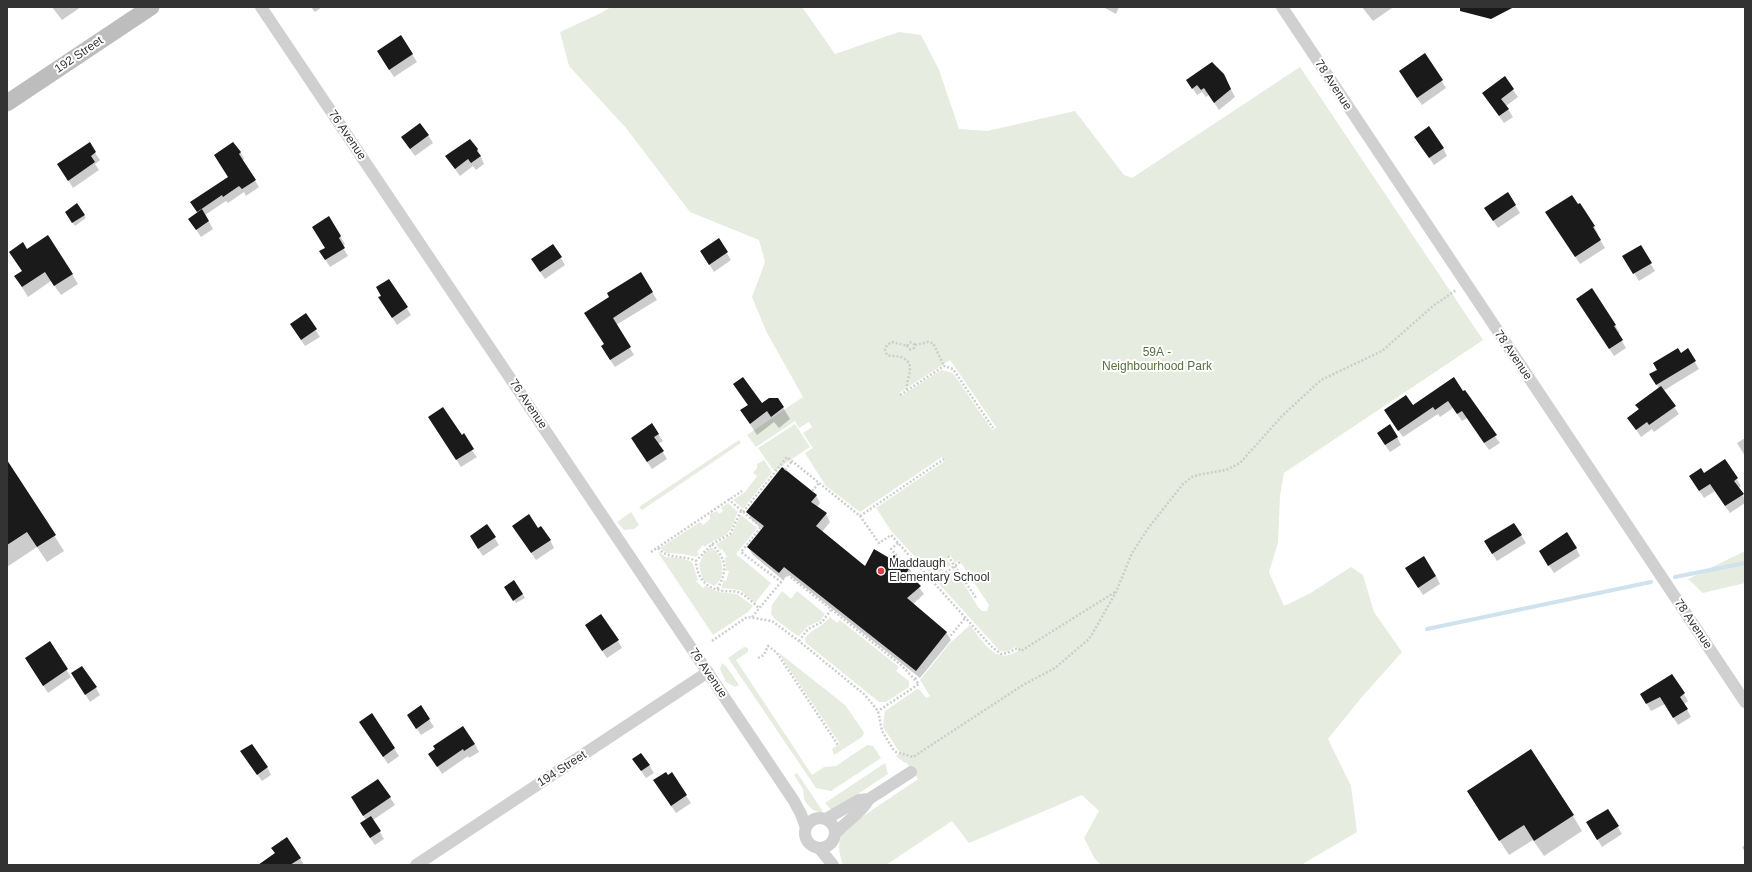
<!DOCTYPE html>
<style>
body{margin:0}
#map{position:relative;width:1752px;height:872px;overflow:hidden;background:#fff;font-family:Helvetica,sans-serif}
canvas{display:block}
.frame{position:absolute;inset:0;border:8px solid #333;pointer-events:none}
</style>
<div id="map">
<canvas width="1752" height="872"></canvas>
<div class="frame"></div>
</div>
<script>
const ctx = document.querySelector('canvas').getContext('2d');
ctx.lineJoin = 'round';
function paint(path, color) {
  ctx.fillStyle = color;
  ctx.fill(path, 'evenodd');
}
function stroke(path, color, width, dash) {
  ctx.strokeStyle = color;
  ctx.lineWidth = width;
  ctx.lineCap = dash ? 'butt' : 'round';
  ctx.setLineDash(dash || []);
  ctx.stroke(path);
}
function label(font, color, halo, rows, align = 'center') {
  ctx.font = font + ' Helvetica,sans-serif';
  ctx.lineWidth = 4;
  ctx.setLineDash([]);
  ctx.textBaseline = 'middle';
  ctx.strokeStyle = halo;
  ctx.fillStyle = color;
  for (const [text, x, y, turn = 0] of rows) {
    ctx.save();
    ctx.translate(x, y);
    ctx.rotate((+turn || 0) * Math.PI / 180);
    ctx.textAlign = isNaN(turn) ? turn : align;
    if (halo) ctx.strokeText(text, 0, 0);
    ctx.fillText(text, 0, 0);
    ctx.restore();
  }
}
paint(new Path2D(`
 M611 7H802L835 54 899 32 921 35 939 70 959 129 987 131 1075 111 1124 175 1132 178 1300 67 1483 340 1284 473 1280 496 1278 543 1269 572 1284 606 1309 594 1351 567 1363 575 1374 612 1402 652 1361 698 1328 739 1351 786 1357 832 1301 865H1101L1095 859 1084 838 1099 811 1082 795 969 843 952 821 886 865H843C837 847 837 838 850 825L918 779 906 762 905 763 896 756 900 753 883 727 885 711 917 689 920 690 926 698 930 696 920 680 949 644 970 625C983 641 996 667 1019 650L1016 646 1007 652 1000 651 939 584 942 578 955 569 978 607 982 611H987L989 605 959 560 955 563 950 555 946 558 951 565 937 574 930 573 892 532 876 508 945 461 942 457 860 512 826 486 805 453 813 448 803 433 812 427 809 422 799 428 795 421 756 447 747 435 803 397 766 331 752 297 765 262 759 240 690 212 626 128 569 66 560 32 601 13ZM950 360 996 427V428L992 430 953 373 941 370 901 396 899 393Z
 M795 424 810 447 774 471 758 448Z
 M739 440 741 443 642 510 639 507Z
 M764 460 772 472 743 509 733 500 745 492 757 476 753 473 757 468V464Z
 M728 503 738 512C735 517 734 525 730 530 724 539 712 539 705 547L703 545 697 552 699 554 696 557 682 554 667 553 660 548 700 522 703 525 710 519V514L717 511 719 514 723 511 721 508Z
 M631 512 639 525 634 529 624 530 617 522Z
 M741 515 757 528 736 554 771 583 755 603 740 590 721 588 724 580 726 581 729 571H726L725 558 727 557 722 549 720 550 716 544C738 532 730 535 741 515Z
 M711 547C723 554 728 578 714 586L703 580 699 565 703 555Z
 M657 551 666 557 681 558 692 562 698 580 696 581 703 588 705 586 718 592 737 594 753 606 748 612 713 635Z
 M1745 551V583L1703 593 1688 579Z
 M782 591 791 599 797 591 825 614 820 621 808 626 799 636 796 635 775 619 771 614 772 605Z
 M830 617 837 623 840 620 899 667 896 671 909 681V687L886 702H879L806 643 805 638C812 629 822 627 830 617Z
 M744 647 748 648V652L736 660 812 775 824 767 836 766 867 745 873 746 881 758 831 791 816 788 728 658Z
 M778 652 845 705 863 731 864 734 862 737 834 755 832 749 840 744Z
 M722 663 726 666 739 685 735 687 726 682 720 669Z
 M885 763 888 774 832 811 825 803Z
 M797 773 822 810V813L813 810 806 803 804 799 803 789 794 775Z`), '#e6ecdf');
paint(new Path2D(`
 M52 7H81L62 20Z
 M311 7H322L315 12Z
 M1103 7H1119L1116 14Z
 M1362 7H1392V8L1373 21Z
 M412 54 417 62 394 77 382 59Z
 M1425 55 1446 88 1422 105 1404 79Z
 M1223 74 1235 97 1219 110 1209 95 1206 97 1202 92 1197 95 1187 80Z
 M1504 77 1518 97 1506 106 1513 117 1504 123 1483 93Z
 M428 135 433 143 415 156 407 145Z
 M232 143 241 153 244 159 242 161 259 187 246 196 244 192 228 203 226 201 205 215 213 229 201 237 189 219 198 213 195 209 229 178Z
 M89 144 100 160 95 164 99 170 73 188 63 172Z
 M1420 144 1443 148 1447 156 1434 165Z
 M478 150 484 164 476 170 473 166 460 176 446 157Z
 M1508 194 1520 213 1498 228 1490 216Z
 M77 205 86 218 75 226 66 212Z
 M329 218 345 244 342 246 348 256 330 267 325 259Z
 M1551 220 1594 226 1598 234 1597 235 1605 248 1580 264Z
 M719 240 731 260 714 272 706 259Z
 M1640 246 1655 271 1639 281 1624 256Z
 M27 250 72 274 78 284 61 295 51 281 28 297 15 276 23 271Z
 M561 258 565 265 545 279 536 266Z
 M640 273 657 300 616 325 634 355 615 367 606 354 605 345 610 297Z
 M389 280 411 315 397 325 384 305 382 296Z
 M1582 307 1615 325 1620 333 1618 334 1626 348 1614 356Z
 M306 315 320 337 305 346 295 331Z
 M1688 350 1699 369 1663 391 1679 414 1654 432 1652 429 1641 437 1628 418 1639 410 1636 405 1659 389 1651 375Z
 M1453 378 1500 443 1489 450 1467 418 1462 421 1453 408 1440 417 1438 414 1403 437 1389 417 1413 407Z
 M734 385 762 404 778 399 790 419 779 428 774 422 757 435 741 410 748 406Z
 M434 425 461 436 477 457 461 467Z
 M658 434 663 441 658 444 667 459 652 469 636 446Z
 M1397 437 1401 445 1390 452 1382 441Z
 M1745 438V456L1737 443Z
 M1724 460 1741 486 1738 488 1745 499V503L1730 513 1715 491 1704 498 1690 477 1703 474Z
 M7 462 64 551 47 562 37 547 7 567Z
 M816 495 820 503 817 507 826 514 830 522 822 532 865 567 909 568 914 576 912 578 924 594 913 604 946 632 951 640 920 678 788 574 783 580 753 555 748 547 763 529 752 520 747 512Z
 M1514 524 1526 543 1497 561 1485 542Z
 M487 526 499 545 483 556 475 544Z
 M538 529 550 540 554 548 536 560 518 533Z
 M1576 548 1580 556 1554 573 1544 558Z
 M1411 576H1436L1440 584 1423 595Z
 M508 591 523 594 525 598 516 603Z
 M590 633 618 641 622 648 607 658Z
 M49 643 71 677 48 693 30 665Z
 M1672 675 1688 701 1684 704 1691 717 1678 725 1665 704 1651 711 1641 694Z
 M77 681 96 688 100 695 90 702Z
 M421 707 434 727 421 735 413 723Z
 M372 715 399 756 388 764 365 729Z
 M475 744 479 752 469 758 468 756 442 774 430 754Z
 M246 759 267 767 271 775 262 781Z
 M633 759 649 765 654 773 646 778Z
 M671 774 691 803 676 813 659 788Z
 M378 780 395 805 373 820 384 839 375 845 365 831 366 820 356 805Z
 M1477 806 1573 816 1582 831 1544 856 1533 840 1509 855Z
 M1607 810 1622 834 1602 847 1592 830Z
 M1745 845V852L1742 847Z
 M300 858 304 865H266Z`), '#0003');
stroke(new Path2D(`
 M1675 577 1745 563
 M1427 629 1651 582`), '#cfe2ee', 4);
paint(new Path2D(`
 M1460 7H1514L1491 19 1460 11Z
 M401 35 413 54 389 70 377 51Z
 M1425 53 1443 80 1417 98 1399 71Z
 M1212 62 1224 74 1231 89 1214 103 1204 88 1201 90 1197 85 1192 89 1186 80Z
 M1505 76 1514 89 1501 99 1509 109 1499 116 1482 93Z
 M420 123 429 135 410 149 401 137Z
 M1429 126 1444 148 1429 158 1414 137Z
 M470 139 478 149 477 151 481 156 471 163 468 159 455 169 445 156Z
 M90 142 96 152 91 156 95 162 68 181 57 164Z
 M233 142 241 152 239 154 256 180 242 189 239 186 223 197 222 195 197 212 190 202 228 177 214 155Z
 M1508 192 1516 205 1493 221 1484 208Z
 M1572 195 1578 204 1580 203 1595 226 1593 227 1601 240 1575 257 1545 212Z
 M77 203 85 215 72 223 65 212Z
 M202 209 209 221 196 230 188 219Z
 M329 216 341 236 339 238 345 248 325 260 319 251 325 248 312 227Z
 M48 235 73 274 54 286 45 272 22 287 14 276 22 271 9 252 23 242 27 249Z
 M719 238 728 252 709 265 700 251Z
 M553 244 562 257 540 272 531 259Z
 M1641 245 1652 263 1633 274 1622 256Z
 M641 272 653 292 613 318 631 347 610 360 601 346 604 344 584 313 609 297 607 293Z
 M389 279 408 307 392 318 378 297 381 296 376 287Z
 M1592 288 1616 325 1614 326 1623 340 1609 349 1576 299Z
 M306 313 317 329 301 340 290 324Z
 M1678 348 1681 353 1688 348 1696 361 1656 385 1649 374 1657 370 1653 363Z
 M743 377 762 403 769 398H778L784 407 771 417 767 411 750 424 740 410 748 405 733 384Z
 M1454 377 1463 391 1465 390 1497 435 1484 443 1462 411 1457 414 1448 401 1435 410 1433 407 1398 431 1384 410 1406 395 1413 405Z
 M1661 386 1676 406 1649 425 1647 422 1636 430 1627 418 1639 409 1635 405Z
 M443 407 462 435 464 433 474 449 456 460 428 417Z
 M652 423 659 434 654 437 664 451 647 462 631 438Z
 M1390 424 1398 437 1385 445 1377 433Z
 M1725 459 1738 478 1734 481 1744 494 1725 506 1710 484 1699 491 1689 476 1701 468 1704 473Z
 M7 460 56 535 37 547 27 532 7 545Z
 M782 467 817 495 811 502 827 513 816 526 865 566 874 549 891 559 894 555 910 567 907 572 921 586 907 598 947 632 916 671 784 567 779 573 747 547 764 526 746 512Z
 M529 514 538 528 541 526 551 540 531 553 512 526Z
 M1514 523 1522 535 1492 554 1484 541Z
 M487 524 496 537 478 549 470 536Z
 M1567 532 1577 548 1548 566 1539 551Z
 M1424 556 1436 576 1418 588 1405 568Z
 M514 580 523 594 513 601 504 587Z
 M601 614 619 640 602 651 585 625Z
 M50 641 68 669 43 686 25 658Z
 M82 666 97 687 85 695 71 673Z
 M1672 674 1685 693 1680 697 1688 709 1673 718 1660 697 1646 704 1640 694Z
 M421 705 430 719 416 729 407 715Z
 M372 713 395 748 383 757 359 722Z
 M463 726 475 744 464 751 463 749 437 767 428 754 435 749 433 746Z
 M252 744 268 767 257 775 240 751Z
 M1531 749 1574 815 1534 841 1524 825 1499 841 1467 791Z
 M641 753 650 765 641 771 632 759Z
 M666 772 668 775 672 772 687 795 671 806 653 780Z
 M378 779 391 797 363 816 351 797Z
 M1608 809 1619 826 1597 840 1586 822Z
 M371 816 381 831 370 838 360 823Z
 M287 837 301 858 290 865H258L275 853 271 848Z`), '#1a1a1a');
stroke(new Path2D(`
 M907.5 346a3.5 3.5 0 1 1 7 0a3.5 3.5 0 1 1-7 0Z
 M915 345 928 342 933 343 944 366
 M907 390C905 380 917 364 903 358 898 355 892 357 887 355L885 350 887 345 892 342 908 346
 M900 395 944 366 953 369 993 428
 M785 470 792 461
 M812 491 819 483
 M728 499 761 527 741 552 781 582 787 574 901 665 919 684 878 711
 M741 511 730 534 712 544 696 561C697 579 707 589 724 591 729 592 735 590 740 593 747 596 753 603 759 608
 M743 512 787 457 860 516 879 543 891 535 933 582
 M860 516 944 459
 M898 543 891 549 907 567
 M712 544C727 561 728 569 717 590
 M658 548C668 560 681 554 696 561
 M651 552 742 491
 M948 556 976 598
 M960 562 933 582 992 647 1001 654 1008 653 1017 648 1021 651 1115 592
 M752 617 781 582
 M712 641 747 617 772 621 799 641 865 695 878 711 882 731 893 749 896 752 913 757 1023 685 1055 668 1089 639 1098 624 1116 592 1132 553 1149 527 1183 484 1192 477 1202 474 1226 470 1240 463 1282 416 1321 380 1382 351 1433 306 1456 290
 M799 641 808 629 822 622 831 610
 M758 658 764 655 768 646 777 653 838 745
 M915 679 966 617`), '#cdcdcd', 2.5, [2, 2]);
stroke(new Path2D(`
 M261 7 794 801 801 814 806 828
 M1282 7 1745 702
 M805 833a15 15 0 1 1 30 0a15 15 0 1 1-30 0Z
 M826 819 859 800 869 799 911 772
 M836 833C847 820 861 814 869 799
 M819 848 833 865
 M416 865 708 672`), '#d0d0d0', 12);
stroke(new Path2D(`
 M7 103 151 7`), '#bdbdbd', 17);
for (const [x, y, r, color] of [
 [881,571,4,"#e63946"]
]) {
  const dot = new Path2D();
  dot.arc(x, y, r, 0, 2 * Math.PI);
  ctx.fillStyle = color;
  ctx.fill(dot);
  stroke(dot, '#fff', 1.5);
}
label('12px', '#333', '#fff', [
 ["192 Street",79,55,-34],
 ["78 Avenue",1333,85,57],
 ["76 Avenue",347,135,56],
 ["78 Avenue",1513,355,56],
 ["76 Avenue",528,404,56],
 ["78 Avenue",1693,624,56],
 ["76 Avenue",708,673,56],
 ["194 Street",562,769,-33]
]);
label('12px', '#56703f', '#fff', [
 ["59A -",1157,353],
 ["Neighbourhood Park",1157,367]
]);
label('12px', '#333', '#fff', [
 ["Maddaugh",889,564],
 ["Elementary School",889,578]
], 'left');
</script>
